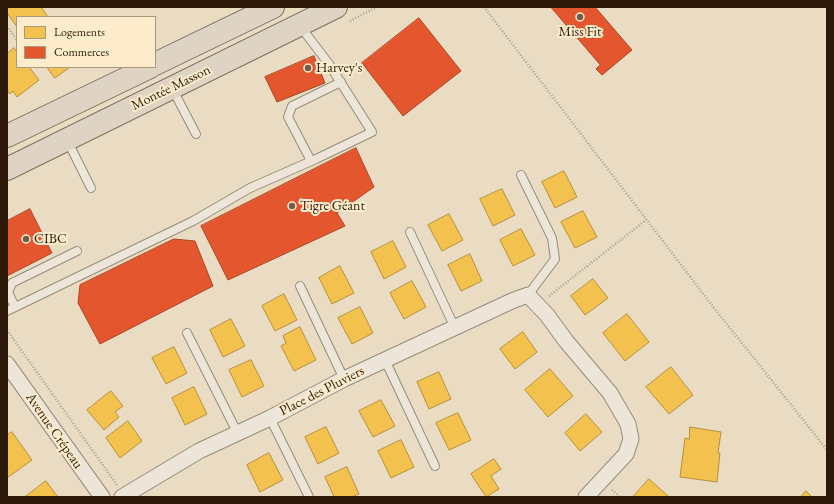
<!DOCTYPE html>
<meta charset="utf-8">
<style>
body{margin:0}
#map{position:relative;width:834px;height:504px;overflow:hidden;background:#e9dcc2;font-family:"EB Garamond",serif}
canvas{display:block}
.frame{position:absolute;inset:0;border:8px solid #2c190a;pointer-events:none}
.legend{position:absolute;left:16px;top:16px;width:140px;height:52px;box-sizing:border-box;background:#fceccc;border:1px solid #a9987e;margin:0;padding:5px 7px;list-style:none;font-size:12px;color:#2c190a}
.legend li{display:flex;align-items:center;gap:8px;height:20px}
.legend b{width:20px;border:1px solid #a9987e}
</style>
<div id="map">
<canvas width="834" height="504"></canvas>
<div class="frame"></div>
<ul class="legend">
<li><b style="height:11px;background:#f2c14e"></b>Logements</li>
<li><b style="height:11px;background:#e4572e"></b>Commerces</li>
</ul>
</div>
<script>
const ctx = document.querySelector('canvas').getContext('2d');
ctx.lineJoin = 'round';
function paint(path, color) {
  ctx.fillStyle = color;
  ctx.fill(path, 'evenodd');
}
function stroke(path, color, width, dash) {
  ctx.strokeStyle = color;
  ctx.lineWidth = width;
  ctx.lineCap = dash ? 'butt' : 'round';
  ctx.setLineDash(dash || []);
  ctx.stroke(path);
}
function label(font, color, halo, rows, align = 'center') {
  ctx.font = font + ' "EB Garamond",serif';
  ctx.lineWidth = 4;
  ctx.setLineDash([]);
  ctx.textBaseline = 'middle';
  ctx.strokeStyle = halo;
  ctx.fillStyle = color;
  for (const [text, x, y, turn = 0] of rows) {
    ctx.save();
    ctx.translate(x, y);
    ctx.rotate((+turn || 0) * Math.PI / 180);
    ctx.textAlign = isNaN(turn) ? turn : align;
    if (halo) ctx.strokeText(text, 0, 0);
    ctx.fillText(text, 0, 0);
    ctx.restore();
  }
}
const homes = new Path2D(`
 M7 7H41L48 17H17V27L7 13Z
 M14 48 17 52V67H29L39 80 17 97 13 91 10 94 7 90V54Z
 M47 67H70L55 78Z
 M564 171 577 197 555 208 542 182Z
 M502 189 515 215 493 226 480 199Z
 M583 211 597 237 575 248 561 222Z
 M449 214 463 240 442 251 428 225Z
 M521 229 535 255 513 266 500 240Z
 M393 241 406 267 384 279 371 252Z
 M470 254 482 281 461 291 448 265Z
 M340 266 354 293 332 304 319 278Z
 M593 279 608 298 585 315 571 296Z
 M412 281 426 307 404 319 390 293Z
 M284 294 297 320 275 331 262 306Z
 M360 307 373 333 352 344 338 318Z
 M627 314 649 342 625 361 603 333Z
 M231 319 245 346 223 357 210 330Z
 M300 327 316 360 294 371 281 346 286 343 283 336Z
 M523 332 537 352 515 369 500 349Z
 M174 347 187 373 166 384 152 358Z
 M251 360 264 386 242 397 229 370Z
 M671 367 693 395 669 414 646 387Z
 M550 369 573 396 548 417 525 390Z
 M439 372 451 399 429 409 417 382Z
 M194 387 207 414 185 425 172 398Z
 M111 391 123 406 115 412 119 417 104 430 87 410Z
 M381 400 395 426 373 437 359 411Z
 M458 413 471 440 449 450 436 423Z
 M586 414 602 432 580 451 565 433Z
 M128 421 142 441 120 458 106 438Z
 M326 427 339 453 318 464 305 437Z
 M690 427 721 432 718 453H720L717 482 680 477 685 438 689 439Z
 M12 432 32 460 7 478V435Z
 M401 440 414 467 391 478 378 451Z
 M269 453 283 480 260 492 247 465Z
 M494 459 501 469 491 476 499 489 486 497 471 474Z
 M347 467 359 494 351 497H334L325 477Z
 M649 479 669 497H633Z
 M46 481 58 497H25Z
 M806 491 812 497H801Z`);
paint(homes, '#f2c14e');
stroke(homes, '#b78f3a', 1);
const shops = new Path2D(`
 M551 7H595L632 50 602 75 596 69 600 65Z
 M419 18 461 71 403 116 362 63Z
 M314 56 325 83 277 102 265 77Z
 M356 148 374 187 337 213 345 226 228 280 201 226Z
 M30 209 52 253 7 276V221Z
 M174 239 195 241 213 286 100 344 78 303 80 285Z`);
paint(shops, '#e4572e');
stroke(shops, '#ad4423', 1);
const service = new Path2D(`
 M172 88 196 134
 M67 140 91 188
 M311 161 288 117 292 106 341 82
 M521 175 552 238 555 259 528 295
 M410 232 455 328
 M300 286 344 379
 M15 307 8 292 12 283 77 251
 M7 311 193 221 250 188 316 159 372 132 329 64 300 26
 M187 333 237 432
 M385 360 435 466
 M270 418 309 497`);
const minor = new Path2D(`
 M7 364 102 497
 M122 497 199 451 270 418 344 379 514 300 528 295 547 315 566 341 610 393 628 424 631 439 626 454 586 497`);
const primary = new Path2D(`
 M155 64 273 7
 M7 136 150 67
 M7 169 336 7`);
stroke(service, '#968c7c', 10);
stroke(minor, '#968c7c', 17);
stroke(primary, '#7b7163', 24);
stroke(new Path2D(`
 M484 7 714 308 827 450
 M350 21 377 7
 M7 26 17 40
 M549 296 646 220
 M7 330 117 485
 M612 490 620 497`), '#a7a094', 2.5, [1, 2]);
stroke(service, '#ece5d8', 8);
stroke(minor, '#ece5d8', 15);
stroke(primary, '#dfd4c3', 22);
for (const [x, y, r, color] of [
 [580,17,4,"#6e5d4a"],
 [308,68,4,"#6e5d4a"],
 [292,206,4,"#6e5d4a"],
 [26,239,4,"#6e5d4a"]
]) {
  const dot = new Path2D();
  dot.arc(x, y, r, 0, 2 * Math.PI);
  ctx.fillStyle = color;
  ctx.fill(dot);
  stroke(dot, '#fceccc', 1.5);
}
label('14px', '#2c190a', '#fceccc', [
 ["Miss Fit",580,32,"center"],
 ["Harvey's",316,68],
 ["Tigre Géant",300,206],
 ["CIBC",34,239]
], 'left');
label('14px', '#2c190a', '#fceccc', [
 ["Montée Masson",171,88,-26],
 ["Place des Pluviers",322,391,-27],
 ["Avenue Crépeau",54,431,55]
]);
</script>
